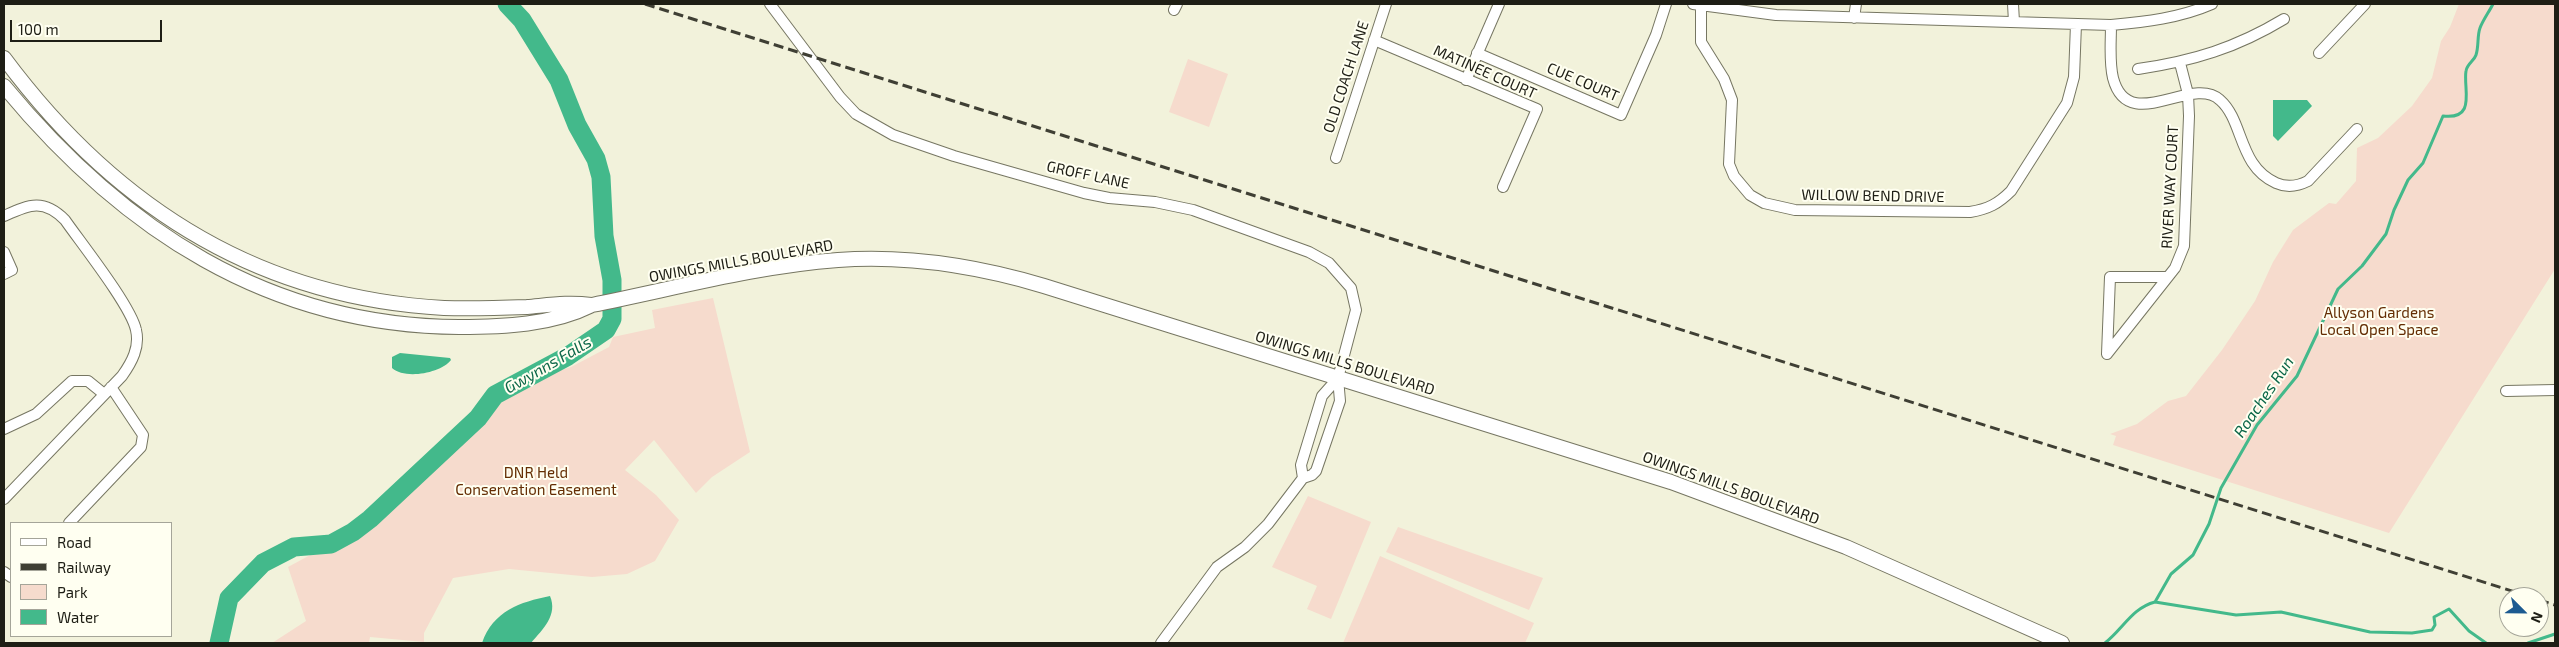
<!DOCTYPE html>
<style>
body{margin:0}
#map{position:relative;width:2559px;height:647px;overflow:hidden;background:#f2f2db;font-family:"Exo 2",sans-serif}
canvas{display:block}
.frame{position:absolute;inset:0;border:5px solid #1e1e15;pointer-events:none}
.legend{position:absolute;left:10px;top:522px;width:162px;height:115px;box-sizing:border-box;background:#fffff1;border:1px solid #a5a599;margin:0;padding:6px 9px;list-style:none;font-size:15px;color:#1e1e15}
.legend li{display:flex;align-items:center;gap:10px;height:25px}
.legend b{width:25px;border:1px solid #a5a599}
.north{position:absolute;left:2499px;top:587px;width:50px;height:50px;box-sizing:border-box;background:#fffff1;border:1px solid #a5a599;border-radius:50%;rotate:113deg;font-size:14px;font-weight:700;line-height:20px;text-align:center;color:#1e1e15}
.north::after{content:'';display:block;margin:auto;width:18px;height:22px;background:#1d5b91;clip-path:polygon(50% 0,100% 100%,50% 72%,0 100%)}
.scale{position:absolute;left:10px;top:20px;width:152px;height:22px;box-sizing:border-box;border:2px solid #1e1e15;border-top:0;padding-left:6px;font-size:15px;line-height:18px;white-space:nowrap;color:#1e1e15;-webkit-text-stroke:4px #fffff1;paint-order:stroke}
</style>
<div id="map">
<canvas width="2559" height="647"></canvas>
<div class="frame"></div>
<ul class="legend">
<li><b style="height:6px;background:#fff"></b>Road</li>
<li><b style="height:6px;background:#3f3f34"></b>Railway</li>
<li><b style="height:14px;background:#f6dbcd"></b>Park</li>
<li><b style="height:14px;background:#43b98b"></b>Water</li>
</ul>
<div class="north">N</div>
<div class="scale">100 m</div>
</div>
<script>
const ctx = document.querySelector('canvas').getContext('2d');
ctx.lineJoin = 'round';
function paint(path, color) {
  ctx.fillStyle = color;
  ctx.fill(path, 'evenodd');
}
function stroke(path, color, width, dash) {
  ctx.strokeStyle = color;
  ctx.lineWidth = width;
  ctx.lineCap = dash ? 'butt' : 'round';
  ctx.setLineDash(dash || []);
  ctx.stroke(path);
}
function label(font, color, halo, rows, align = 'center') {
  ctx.font = font + ' "Exo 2",sans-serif';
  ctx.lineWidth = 4;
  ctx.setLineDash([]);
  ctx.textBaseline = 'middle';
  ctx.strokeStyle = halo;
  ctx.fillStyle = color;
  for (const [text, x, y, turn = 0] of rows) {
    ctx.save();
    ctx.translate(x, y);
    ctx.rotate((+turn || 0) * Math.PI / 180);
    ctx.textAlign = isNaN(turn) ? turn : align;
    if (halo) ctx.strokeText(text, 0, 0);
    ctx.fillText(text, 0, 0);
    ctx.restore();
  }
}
paint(new Path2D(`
 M2459 4H2555V269L2389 533 2113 445 2116 436 2110 434 2137 424 2168 401 2186 396 2222 350 2255 301 2273 262 2293 230 2329 203 2336 204 2356 181 2357 148 2378 138 2412 106 2432 78 2441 41 2450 27Z
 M1188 59 1228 74 1209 127 1169 112Z
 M713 298 750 452 712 477 696 493 654 440 625 470 656 495 679 520 655 561 627 574 592 577 509 569 453 578 424 633V642L370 637 369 643H272L306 621 288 567 340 539 381 512 465 427 489 393 571 367 609 347 613 337 655 328 652 310Z
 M1308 496 1371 522 1331 619 1307 609 1317 586 1272 567Z
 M1398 527 1543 578 1529 610 1386 552Z
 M1380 556 1534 623 1525 643H1343Z`), '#f6dbcd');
paint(new Path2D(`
 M2273 100H2307L2312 106 2278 141 2273 136Z
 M400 353 450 358 451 360C441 373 405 380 392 368V357Z
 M550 596C558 615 543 629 531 643H482C493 611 520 602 550 596Z`), '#43b98b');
stroke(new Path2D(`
 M2155 602 2171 574 2193 555 2209 524 2221 488 2257 425 2297 376 2338 289 2362 266 2386 234 2394 210 2408 180 2423 163 2443 116C2477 120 2463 89 2466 71 2467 64 2474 61 2476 55 2479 46 2477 36 2480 28 2483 20 2489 12 2493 4
 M2105 643C2123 629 2132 608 2155 602L2236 615 2281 612 2370 632 2412 633 2432 630 2435 625 2434 617 2449 609 2469 631 2486 643
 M2528 643 2555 634`), '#43b98b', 3);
stroke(new Path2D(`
 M219 643 229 598 263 563 294 547 331 544 353 532 370 519 478 418 495 395 568 356 606 330 612 319V280L604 236 601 177 596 159 577 125 559 80 522 20 507 4`), '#43b98b', 19);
const minor = new Path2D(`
 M770 4 840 97 856 114 893 135 954 156 1084 193 1109 198 1155 202 1193 210 1309 252 1329 263 1351 288 1356 310 1338 378 1340 401 1316 471 1312 475 1303 478 1268 524 1245 547 1217 567 1161 643
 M1693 4 1776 15 2111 25C2145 22 2180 18 2212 4
 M2013 4 2014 22
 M1701 6V42L1724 79 1732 100 1729 164 1734 176 1750 195 1764 203 1795 210 1970 212C1988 209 1998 204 2011 191L2067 103 2074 77 2076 24
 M1174 10 1177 4
 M1854 18 1856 4
 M2111 25C2111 42 2109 62 2113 78 2128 136 2192 74 2220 100 2244 121 2238 166 2276 183 2287 188 2298 186 2308 181L2357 129
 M1374 40 1537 109 1503 187
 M1477 53 1621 115 1656 35 1666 4
 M2319 53 2365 4
 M2138 69C2193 61 2236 48 2284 19
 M1466 80 1499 4
 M1336 158 1386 4
 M4 216C29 205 43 198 65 220 81 243 131 306 136 330 140 347 132 362 122 376L4 499
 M4 252 12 270 4 274
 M2107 354 2175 268 2184 246 2189 116 2188 94 2180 63
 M2107 354 2110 277H2167
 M2506 391 2555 390
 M4 429 36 414 72 381H88L104 394
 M1303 478 1301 465 1322 396 1338 378
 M69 523 141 447 143 435 111 387
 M4 572 11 577`);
const secondary = new Path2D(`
 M4 58C114 206 257 298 444 308 472 309 500 308 527 307 550 305 569 302 591 305
 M4 86C122 229 268 326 459 327 504 327 552 325 592 305 673 289 756 266 838 260 909 255 977 266 1044 286L1671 482 1846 547 2062 643`);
stroke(minor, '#767662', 12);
stroke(secondary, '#767662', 16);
stroke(minor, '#fff', 10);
stroke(secondary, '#fff', 14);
stroke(new Path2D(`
 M645 4 2531 597
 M2539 600 2555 605`), '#3f3f34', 3, [10, 5]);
label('15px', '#1e1e15', '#fffff1', [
 ["MATINEE COURT",1485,72,24],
 ["OLD COACH LANE",1346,77,-72],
 ["CUE COURT",1583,82,23],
 ["GROFF LANE",1088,175,12],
 ["RIVER WAY COURT",2170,187,-87],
 ["WILLOW BEND DRIVE",1873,196,1],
 ["OWINGS MILLS BOULEVARD",741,261,-10],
 ["OWINGS MILLS BOULEVARD",1345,363,17],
 ["OWINGS MILLS BOULEVARD",1731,488,20]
]);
label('15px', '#642d03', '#fffff1', [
 ["Allyson Gardens",2379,313],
 ["Local Open Space",2379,330],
 ["DNR Held",536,473],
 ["Conservation Easement",536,490]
]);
label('italic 16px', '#0d6749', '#fffff1', [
 ["Gwynns Falls",548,365,-30],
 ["Roaches Run",2264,397,-56]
]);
</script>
